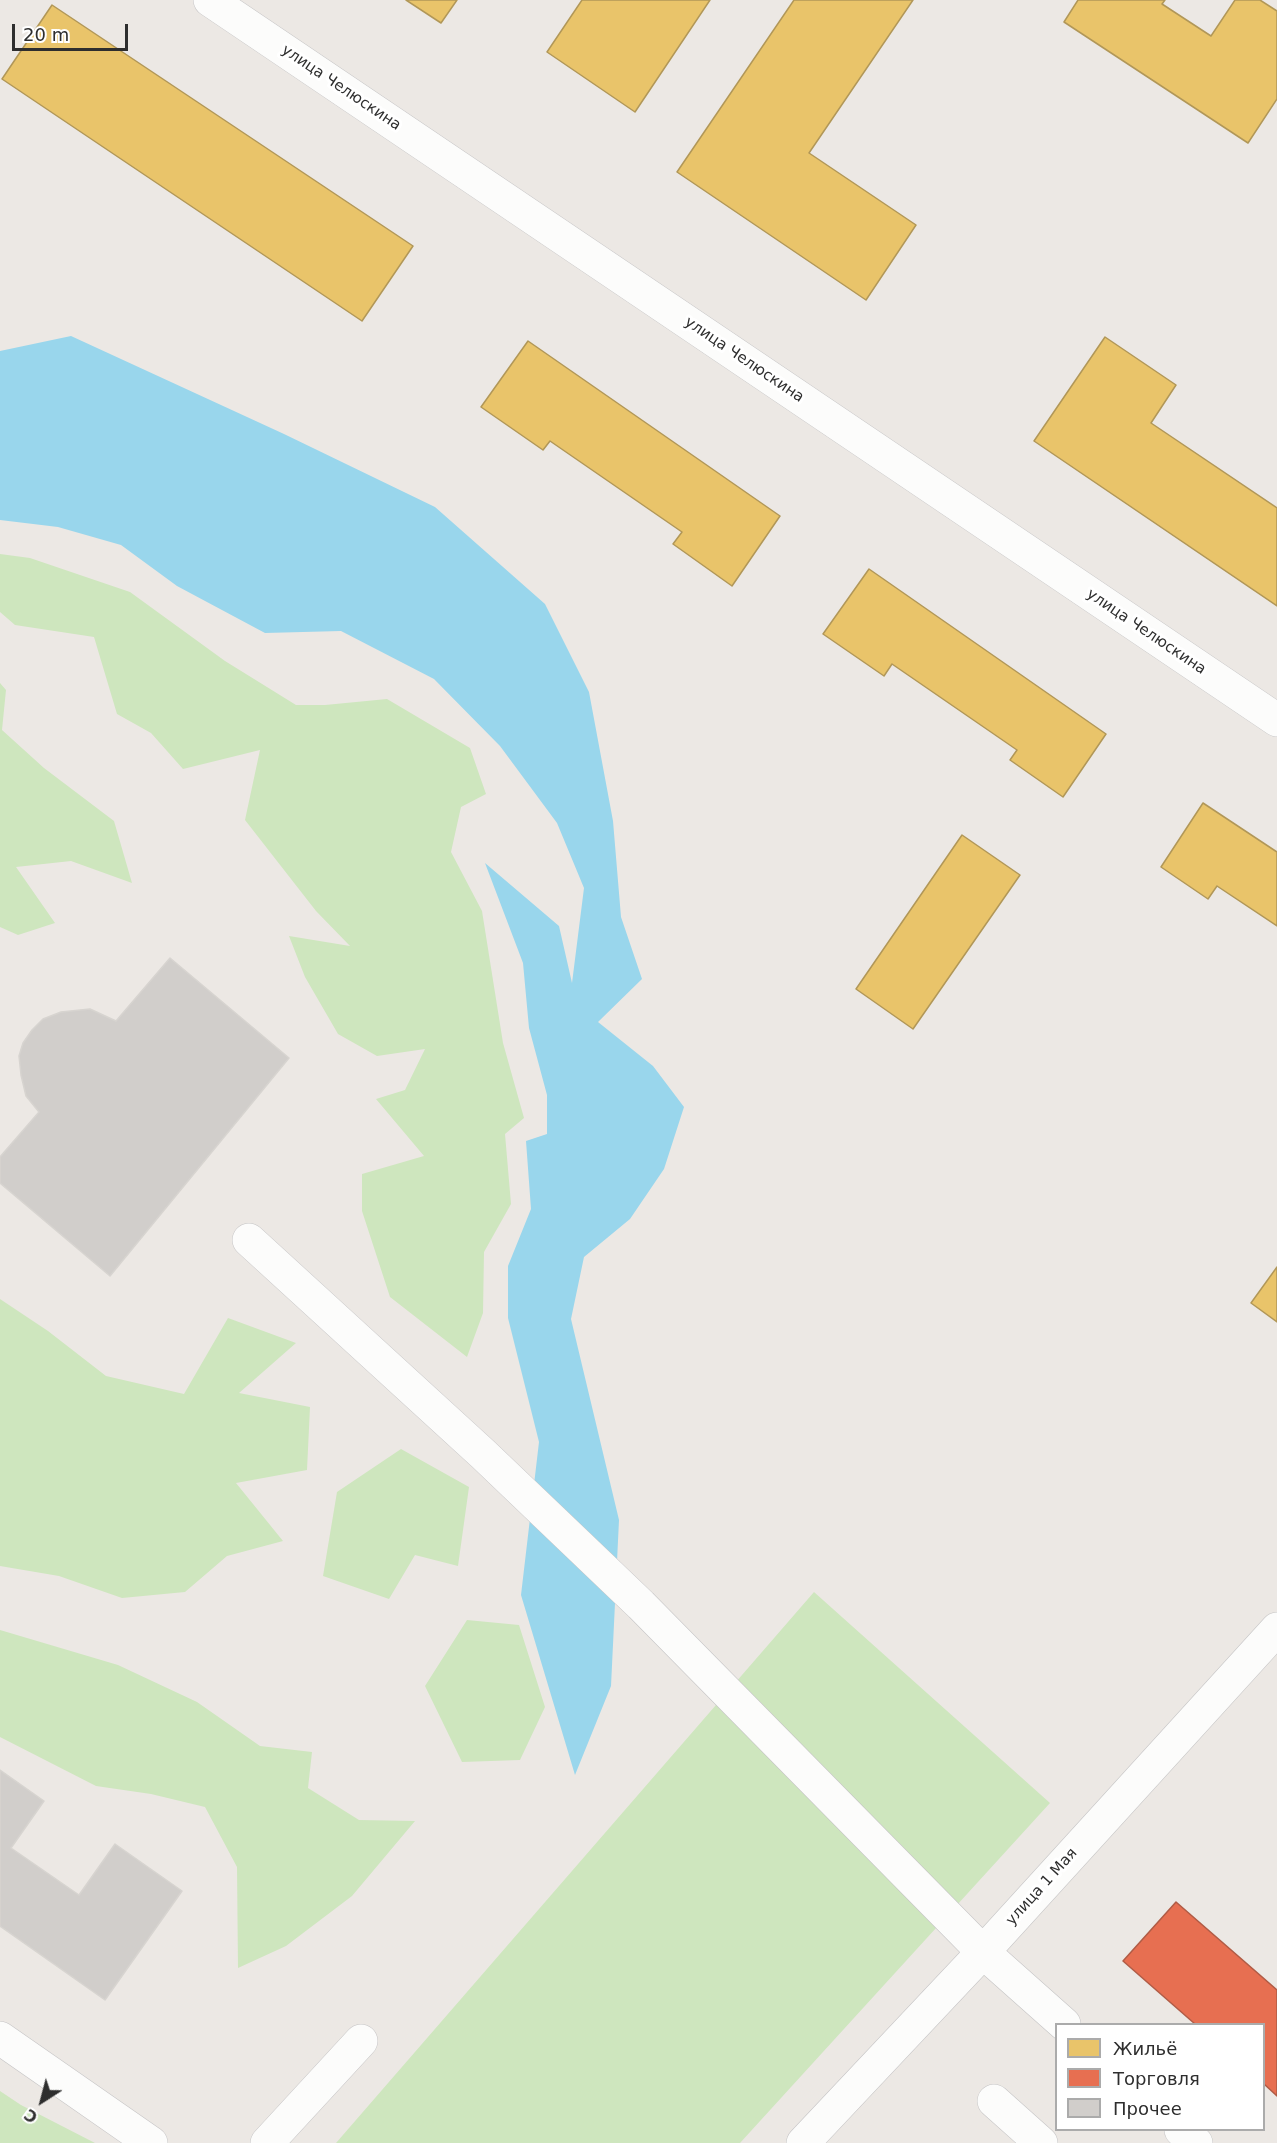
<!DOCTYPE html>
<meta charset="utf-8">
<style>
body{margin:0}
#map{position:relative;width:1277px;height:2143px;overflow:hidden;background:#ece8e4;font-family:"DejaVu Sans",sans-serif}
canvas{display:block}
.legend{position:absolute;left:1055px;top:2023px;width:210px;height:108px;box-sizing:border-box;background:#fff;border:2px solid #ababab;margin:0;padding:8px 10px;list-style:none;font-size:18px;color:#2e2e2e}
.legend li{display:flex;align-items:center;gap:12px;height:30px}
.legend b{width:30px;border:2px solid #ababab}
.north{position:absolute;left:12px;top:2071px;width:60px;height:60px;-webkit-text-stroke:4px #fff;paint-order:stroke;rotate:216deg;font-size:16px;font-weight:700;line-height:24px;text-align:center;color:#2e2e2e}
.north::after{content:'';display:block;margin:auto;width:21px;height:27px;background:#2e2e2e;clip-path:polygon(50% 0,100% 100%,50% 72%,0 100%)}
.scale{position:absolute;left:12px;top:24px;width:116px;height:27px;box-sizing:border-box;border:3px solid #2e2e2e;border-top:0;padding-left:8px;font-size:18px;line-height:21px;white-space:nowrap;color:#2e2e2e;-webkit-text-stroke:4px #fff;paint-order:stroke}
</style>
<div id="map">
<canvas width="1277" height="2143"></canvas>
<ul class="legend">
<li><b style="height:16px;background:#e9c46a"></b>Жильё</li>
<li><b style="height:16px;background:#e76f51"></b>Торговля</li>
<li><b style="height:16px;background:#d1cecb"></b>Прочее</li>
</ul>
<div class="north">С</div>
<div class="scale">20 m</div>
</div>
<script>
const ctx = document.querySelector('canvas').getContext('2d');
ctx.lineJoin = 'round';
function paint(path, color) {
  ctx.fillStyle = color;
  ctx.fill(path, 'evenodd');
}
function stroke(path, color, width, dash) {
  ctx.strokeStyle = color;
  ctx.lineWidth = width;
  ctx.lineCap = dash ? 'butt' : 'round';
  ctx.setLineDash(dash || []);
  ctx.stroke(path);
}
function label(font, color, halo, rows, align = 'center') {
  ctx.font = font + ' "DejaVu Sans",sans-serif';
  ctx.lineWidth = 6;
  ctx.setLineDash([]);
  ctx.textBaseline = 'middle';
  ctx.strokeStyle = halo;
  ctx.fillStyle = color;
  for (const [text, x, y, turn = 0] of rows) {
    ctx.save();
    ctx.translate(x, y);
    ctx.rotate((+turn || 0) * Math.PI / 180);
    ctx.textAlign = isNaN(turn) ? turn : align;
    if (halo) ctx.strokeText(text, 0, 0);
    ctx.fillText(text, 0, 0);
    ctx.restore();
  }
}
paint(new Path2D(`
 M0 554 30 558 130 592 225 661 296 705H325L387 699 470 748 486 794 461 807 451 852 482 911 503 1043 524 1118 505 1134 511 1204 484 1252 483 1313 467 1357 390 1297 362 1211V1174L424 1156 376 1099 405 1090 425 1049 377 1056 338 1034 305 977 289 936 350 946 316 911 245 820 260 750 183 769 151 733 117 714 94 637 15 625 0 612Z
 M0 683 6 690 2 730 44 768 114 821 132 883 71 861 16 867 55 923 18 935 0 927Z
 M0 1299 48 1331 106 1376 184 1394 228 1318 296 1343 239 1393 310 1407 307 1470 236 1483 283 1541 227 1556 185 1592 122 1598 59 1576 0 1566Z
 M401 1449 469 1487 458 1566 415 1555 389 1599 323 1576 337 1492Z
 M814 1592 1050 1803 740 2143H336Z
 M467 1620 519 1625 545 1707 520 1760 462 1762 425 1686Z
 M0 1630 118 1665 197 1702 260 1746 312 1752 308 1788 359 1820 415 1821 352 1896 286 1946 238 1968 237 1867 205 1807 151 1794 96 1786 0 1737Z
 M0 2091 21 2105 95 2143H0Z`), '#cee6be');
paint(new Path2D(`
 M71 336 284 434 435 507 545 604 589 692 613 821 621 917 642 979 598 1022 653 1066 684 1107 664 1169 630 1219 584 1257 571 1319 619 1520 611 1686 575 1775 521 1595 539 1442 508 1318V1266L531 1209 526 1141 547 1134V1095L529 1028 523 963 485 863 559 926 572 983 584 888 557 823 500 746 434 679 341 631 265 633 177 586 121 545 58 527 0 520V351Z`), '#99d6ec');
const homes = new Path2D(`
 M406 0H457L441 23Z
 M582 0H710L635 112 547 52Z
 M794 0H913L809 153 916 225 866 300 677 172Z
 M1078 0H1165L1162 4 1211 36 1235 0H1260L1277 11V99L1248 143 1064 22Z
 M52 5 413 246 362 321 2 79Z
 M1105 337 1176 385 1151 423 1277 508V606L1034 441Z
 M528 341 780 516 732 586 673 544 682 532 550 441 543 450 481 407Z
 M869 569 1106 734 1063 797 1010 760 1017 750 892 664 884 676 823 634Z
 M1203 803 1277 852V926L1217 886 1208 899 1161 867Z
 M962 835 1020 875 913 1029 856 989Z
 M1277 1267V1322L1251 1303Z`);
paint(homes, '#e9c46a');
stroke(homes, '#b19758', 1.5);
const shops = new Path2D(`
 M1176 1902 1277 1990V2096L1264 2084V2024H1195L1123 1961Z`);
paint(shops, '#e76f51');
stroke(shops, '#b05c46', 1.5);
const building = new Path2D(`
 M170 958 289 1058 110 1276 0 1183V1157L39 1112 26 1096 21 1075 19 1056 23 1043 32 1030 43 1019 61 1012 90 1009 116 1021Z
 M0 1770 44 1801 11 1848 79 1895 115 1844 182 1891 105 2000 0 1926Z`);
paint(building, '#d1cecb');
stroke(building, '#d7d4d0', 1.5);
const minor = new Path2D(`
 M210 0 1277 720
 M249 1240 483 1454 641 1605 983 1952 1064 2024
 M0 2038 151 2143
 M994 2101 1041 2143
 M1181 2130 1196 2143
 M267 2143 361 2041
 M803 2143 983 1952 1277 1629`);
stroke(minor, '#c5c4c5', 34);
stroke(minor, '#fcfcfb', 33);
label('15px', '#2e2e2e', '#fff', [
 ["улица Челюскина",341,88,34],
 ["улица Челюскина",744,360,34],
 ["улица Челюскина",1146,632,34],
 ["улица 1 Мая",1042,1887,-48]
]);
</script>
